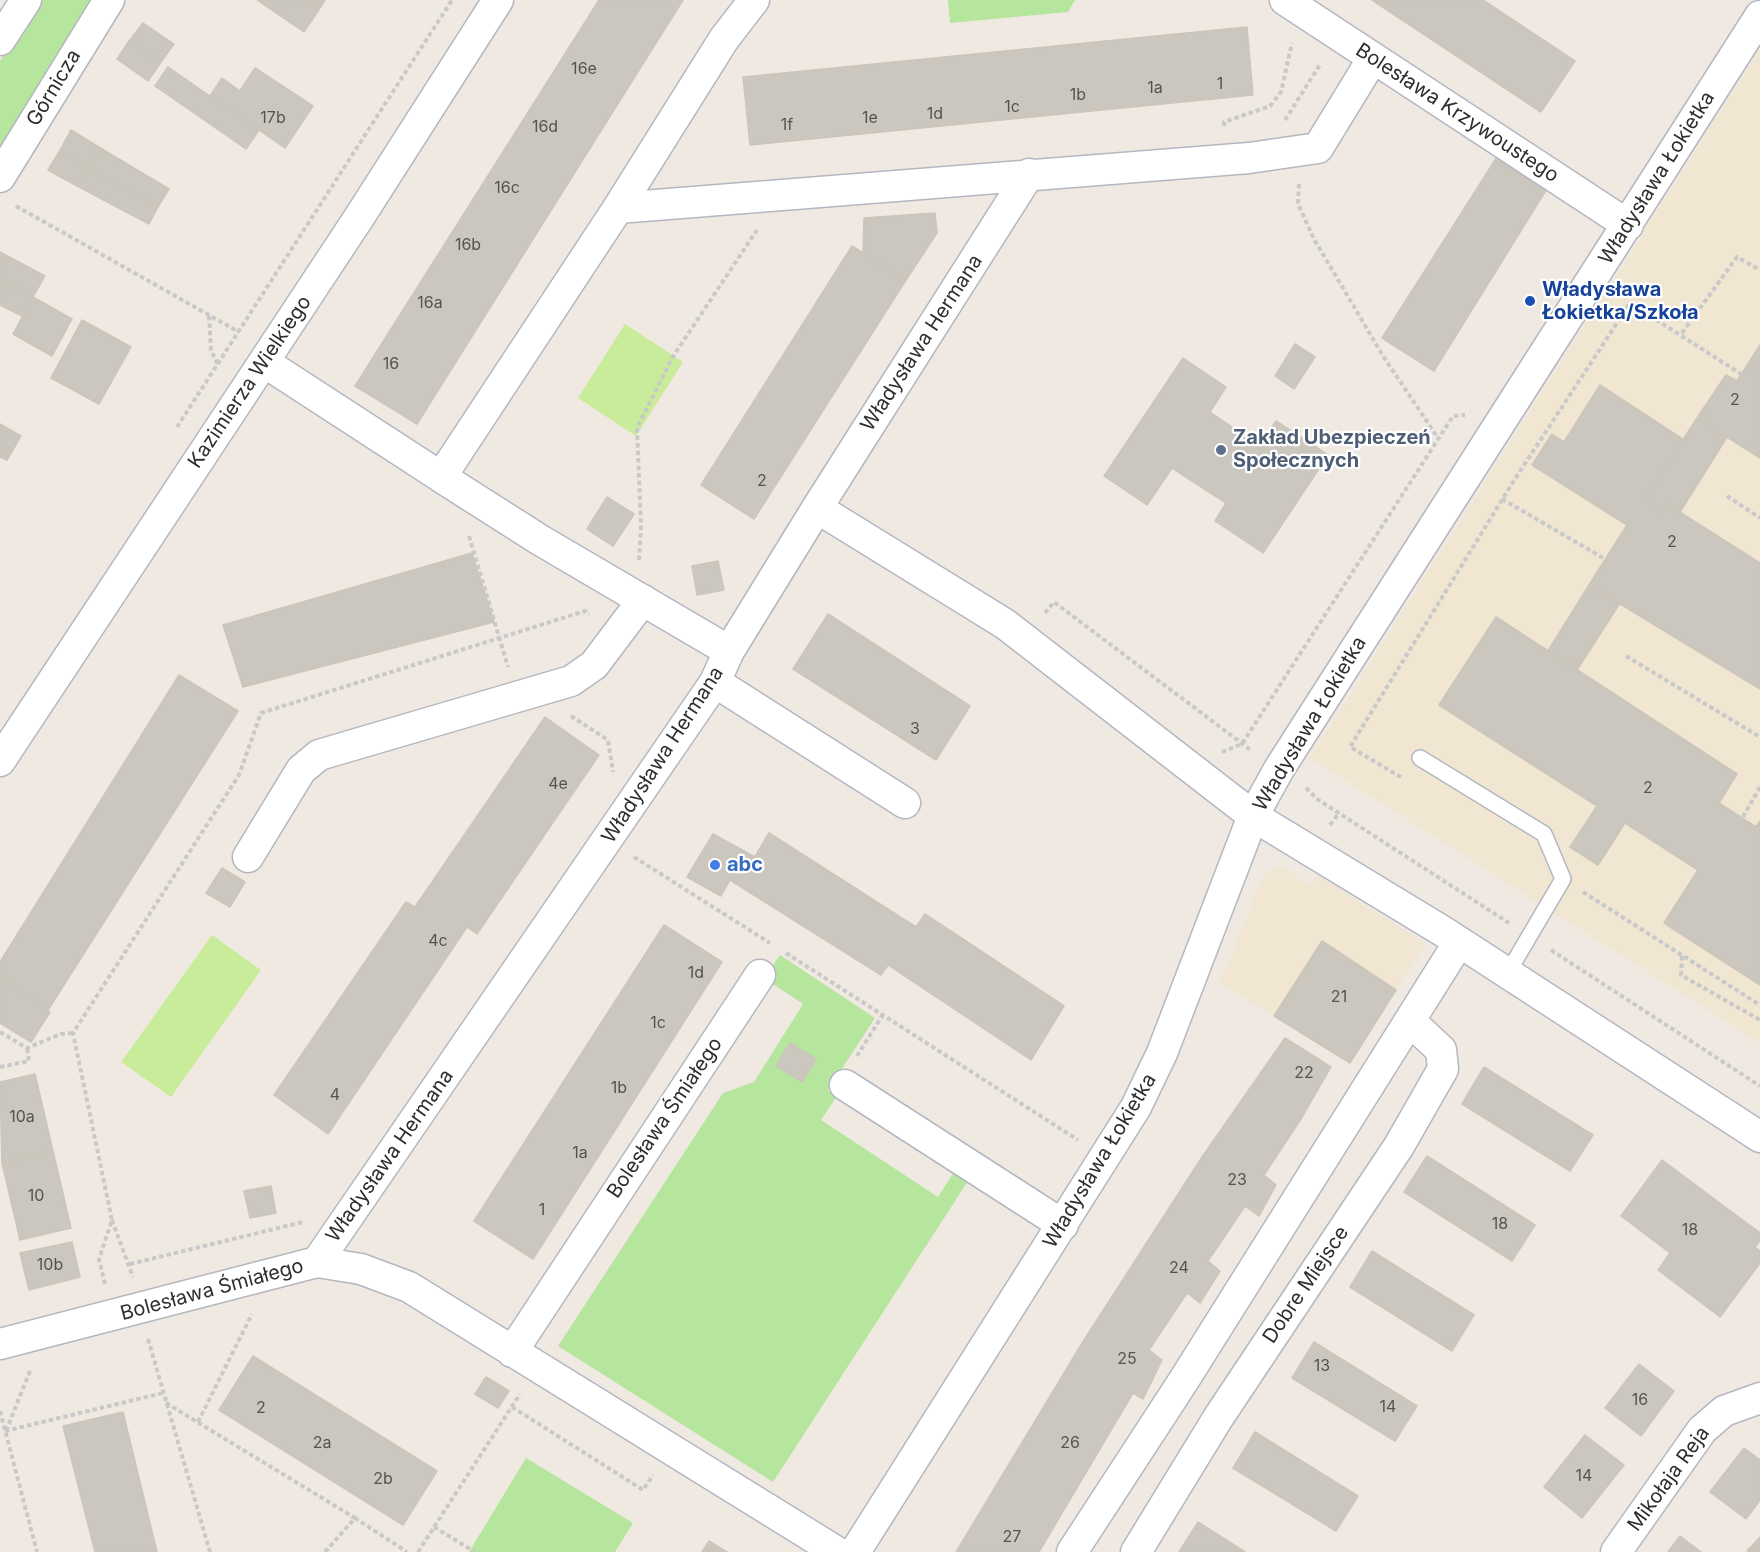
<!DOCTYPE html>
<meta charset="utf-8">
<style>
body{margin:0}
canvas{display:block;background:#efe9e1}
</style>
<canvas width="1760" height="1552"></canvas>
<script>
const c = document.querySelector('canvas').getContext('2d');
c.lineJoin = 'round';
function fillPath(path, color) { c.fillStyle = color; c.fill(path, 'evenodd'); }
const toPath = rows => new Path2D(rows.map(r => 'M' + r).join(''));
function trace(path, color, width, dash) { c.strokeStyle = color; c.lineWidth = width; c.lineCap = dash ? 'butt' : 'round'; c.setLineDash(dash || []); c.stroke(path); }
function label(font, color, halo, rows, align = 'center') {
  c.font = font + ' Inter,sans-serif'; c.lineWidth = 4.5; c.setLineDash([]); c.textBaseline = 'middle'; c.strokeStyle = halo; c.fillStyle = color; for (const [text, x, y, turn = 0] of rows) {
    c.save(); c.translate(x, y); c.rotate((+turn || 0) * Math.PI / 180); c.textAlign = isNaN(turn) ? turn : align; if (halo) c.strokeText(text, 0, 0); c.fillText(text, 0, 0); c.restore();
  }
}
const education = toPath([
 [1760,49,1760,1043,1310,758],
 [1279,866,1311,885,1318,875,1425,944,1350,1063,1220,983,1263,876]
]);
const green = toPath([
 [40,0,96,0,0,151,0,61],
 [948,0,1075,0,1068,12,950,23],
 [780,955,875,1018,828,1090,837,1096,821,1120,938,1197,954,1172,968,1181,773,1482,558,1346,723,1093,754,1082,803,1004,764,978],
 [526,1458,633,1523,615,1552,469,1552]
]);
const pitch = toPath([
 [625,324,683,362,636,436,578,398],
 [212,935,261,970,171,1097,121,1062]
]);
const building = toPath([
 [257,0,301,0,318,11,304,32,257,0],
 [301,0,325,0,318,11,301,0],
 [599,0,683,0,417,424,355,386,599,0],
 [1372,0,1483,0,1575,61,1541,112,1372,0],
 [143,23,174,44,161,62,129,41,143,23],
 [1247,27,1253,95,750,145,743,77,1247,27],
 [129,41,161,62,148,81,117,59,129,41],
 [168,67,259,130,246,149,155,86,168,67],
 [255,68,313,106,285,148,210,96,222,78,240,91,255,68],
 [71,130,102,149,90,169,59,152,71,130],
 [102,149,169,189,158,207,90,169,102,149],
 [59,152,90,169,79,187,48,170,59,152],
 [1497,157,1548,187,1434,371,1382,338,1497,157],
 [90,169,158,207,149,224,79,187,90,169],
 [935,213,937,233,906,280,863,253,864,218,935,213],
 [852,246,906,280,754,519,701,485,852,246],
 [0,252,45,276,33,297,0,279,0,252],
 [0,279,33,297,22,316,0,305,0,279],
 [33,297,72,319,52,356,13,334,33,297],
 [82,320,131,347,99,404,51,378,82,320],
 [1295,344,1315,357,1294,389,1275,376,1295,344],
 [1760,345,1760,458,1697,418,1726,375,1737,381,1760,345],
 [1183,358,1226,387,1210,412,1260,446,1276,421,1328,455,1263,553,1215,521,1226,503,1172,468,1147,505,1104,476,1183,358],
 [1600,385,1684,440,1644,500,1662,512,1667,504,1760,563,1760,689,1589,585,1627,525,1532,465,1552,434,1564,442,1600,385],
 [1697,418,1727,437,1680,512,1667,504,1662,512,1644,500,1697,418],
 [0,424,21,436,7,460,0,457,0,424],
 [607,497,634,514,613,546,587,529,607,497],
 [472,553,494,622,243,687,223,625,472,553],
 [718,561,724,590,697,595,692,566,718,561],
 [1589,585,1620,603,1577,670,1548,651,1589,585],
 [828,614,970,706,936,760,793,669,828,614],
 [1496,617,1737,774,1719,803,1756,827,1760,821,1760,985,1664,923,1698,870,1625,823,1598,865,1570,847,1597,806,1439,705,1496,617],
 [179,675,238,711,48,1010,0,978,0,962,179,675],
 [545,717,599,755,477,934,467,927,328,1134,274,1095,406,902,415,907,545,717],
 [769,833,916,927,925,914,1064,1006,1031,1060,888,965,881,975,738,885,769,833],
 [713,834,755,857,738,885,730,880,721,896,687,877,713,834],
 [222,868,245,882,230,907,206,893,222,868],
 [664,925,722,962,533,1259,474,1221,664,925],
 [1322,941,1396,990,1350,1063,1274,1016,1322,941],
 [0,978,50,1012,31,1042,0,1023,0,978],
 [1285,1038,1331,1067,1301,1119,1264,1175,1276,1185,1259,1216,1245,1206,1208,1261,1220,1271,1200,1303,1187,1293,1149,1350,1162,1360,1143,1399,1133,1393,1039,1552,956,1552,1084,1340,1202,1157,1285,1038],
 [790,1043,816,1059,802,1082,776,1066,790,1043],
 [1484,1067,1593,1135,1570,1171,1462,1104,1484,1067],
 [35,1074,53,1151,2,1163,0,1082,35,1074],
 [53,1151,71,1228,20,1240,2,1163,53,1151],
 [1427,1156,1535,1225,1512,1261,1404,1192,1427,1156],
 [1662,1160,1760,1233,1760,1241,1755,1247,1760,1251,1760,1263,1720,1317,1658,1270,1670,1253,1621,1216,1662,1160],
 [271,1186,276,1213,250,1218,244,1191,271,1186],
 [72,1242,80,1277,29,1290,20,1253,72,1242],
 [1372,1251,1474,1315,1452,1351,1350,1287,1372,1251],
 [1314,1342,1417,1406,1395,1441,1292,1378,1314,1342],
 [253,1356,437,1471,403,1525,219,1410,253,1356],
 [1639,1364,1674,1391,1641,1436,1605,1408,1639,1364],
 [486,1377,509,1391,498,1408,475,1394,486,1377],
 [123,1412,157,1552,95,1552,63,1426,123,1412],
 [1255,1432,1358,1496,1336,1531,1233,1468,1255,1432],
 [1585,1435,1624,1465,1582,1518,1544,1487,1585,1435],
 [1744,1448,1760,1460,1760,1500,1746,1519,1710,1492,1744,1448],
 [1198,1522,1245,1552,1179,1552,1198,1522],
 [1680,1536,1701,1552,1668,1552,1680,1536],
 [1760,1537,1760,1552,1747,1551,1760,1537],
 [709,1541,727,1552,702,1552,709,1541]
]);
const path = toPath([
 [1285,120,1321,63],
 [1224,126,1224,122,1270,106,1281,92,1292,43],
 [1299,184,1298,204,1314,239,1383,356,1438,438],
 [16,206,239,332],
 [209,316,211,350,218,365],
 [1682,333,1737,257,1760,270],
 [177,427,452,0],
 [1727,496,1760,518],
 [1502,499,1605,559],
 [469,536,508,667],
 [639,560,641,527,637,428,672,358,757,230],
 [1045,613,1054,602,1252,751],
 [1626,656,1760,737],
 [571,716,608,740,613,772],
 [1222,752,1242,744,1453,416,1465,415],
 [1401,777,1350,747,1513,482,1630,303,1741,374],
 [1306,788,1317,799,1509,923],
 [1743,817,1760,787],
 [1330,825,1339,813],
 [634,857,770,943],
 [1583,892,1760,1005],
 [1551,950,1760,1086],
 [786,953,1078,1140],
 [1682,956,1681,975,1760,1020],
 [0,1032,27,1048,61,1034,73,1033],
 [857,1056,882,1016],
 [0,1067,29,1061,27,1048],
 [112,1220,133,1277],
 [130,1264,303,1222],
 [105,1284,99,1259,112,1220,73,1033,239,775,261,713,585,611,589,615],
 [148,1339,210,1552],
 [166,1403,355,1518],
 [512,1407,643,1490,653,1475],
 [0,1411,37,1552],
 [198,1422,252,1314],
 [5,1431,163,1393],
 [6,1431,30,1371],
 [434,1527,475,1552],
 [325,1552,355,1518,407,1552],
 [418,1552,520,1394]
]);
const lane = toPath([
 [1420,758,1544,834,1563,879,1507,974]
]);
const street = toPath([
 [1285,0,1628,225],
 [0,40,26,0],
 [0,177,109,0],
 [618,208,724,39,754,0],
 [264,362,441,477,618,208,1249,158,1318,148,1373,58],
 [441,477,540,540,729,651],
 [817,508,1005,624,1253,816,1444,932,1760,1137],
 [715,682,905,803],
 [0,761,360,216,498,0],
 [248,857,301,770,319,755,571,681,594,665,643,600],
 [845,1085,1063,1225],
 [317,1262,715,682,729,651,817,508,1029,174],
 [0,1344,317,1262,361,1269,409,1287,837,1552],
 [512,1352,760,975],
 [855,1552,1136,1107,1162,1053,1253,816,1279,769,1760,16],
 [1072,1552,1184,1380,1459,942],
 [1136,1552,1218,1418,1399,1146,1443,1069,1441,1050,1411,1022],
 [1616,1552,1702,1430,1724,1411,1760,1398]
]);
const markers = [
 [1530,301,6,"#1a4fb4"],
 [1221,450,6,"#5c6f8a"],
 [715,865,6,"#3f7fe0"]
];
const numberNames = [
 ["16e",584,69],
 ["1",1220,84],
 ["1a",1155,88],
 ["1b",1078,95],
 ["1c",1012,107],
 ["1d",935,114],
 ["17b",273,118],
 ["1e",870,118],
 ["1f",787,125],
 ["16d",545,127],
 ["16c",507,188],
 ["16b",468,245],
 ["16a",430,303],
 ["16",391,364],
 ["2",1735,400],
 ["2",762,481],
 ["2",1672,542],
 ["3",915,729],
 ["4e",558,784],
 ["2",1648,788],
 ["4c",438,941],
 ["1d",696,973],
 ["21",1339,997],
 ["1c",658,1023],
 ["22",1304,1073],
 ["1b",619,1088],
 ["4",335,1095],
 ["10a",22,1117],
 ["1a",580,1153],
 ["23",1237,1180],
 ["10",36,1196],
 ["1",542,1210],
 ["18",1500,1224],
 ["18",1690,1230],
 ["10b",50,1265],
 ["24",1179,1268],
 ["25",1127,1359],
 ["13",1322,1366],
 ["16",1640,1400],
 ["14",1388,1407],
 ["2",261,1408],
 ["2a",322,1443],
 ["26",1070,1443],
 ["14",1584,1476],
 ["2b",383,1479],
 ["27",1012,1537]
];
const streetNames = [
 ["Górnicza",54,88,-59],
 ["Bolesława Krzywoustego",1457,113,33],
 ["Władysława Łokietka",1657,178,-58],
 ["Władysława Hermana",922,343,-57],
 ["Kazimierza Wielkiego",250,382,-56],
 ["Władysława Łokietka",1310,724,-59],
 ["Władysława Hermana",663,755,-57],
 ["Bolesława Śmiałego",665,1118,-56],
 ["Władysława Hermana",390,1156,-55],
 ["Władysława Łokietka",1100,1161,-59],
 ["Dobre Miejsce",1306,1285,-56],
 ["Bolesława Śmiałego",212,1290,-15],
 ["Mikołaja Reja",1669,1479,-54]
];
const transitNames = [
 ["Władysława",1542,290],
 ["Łokietka/Szkoła",1542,313]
];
const serviceNames = [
 ["Zakład Ubezpieczeń",1233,438],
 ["Społecznych",1233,461]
];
const shopNames = [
 ["abc",727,865]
];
fillPath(education, '#f0e6d1');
fillPath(green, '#b6e59e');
fillPath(pitch, '#c9ec9a');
fillPath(building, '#cbc7bf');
trace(building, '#cbc5ba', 1.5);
trace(lane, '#b4b7c1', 18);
trace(street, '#b4b7c1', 33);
trace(path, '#c9c9c9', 4, [4.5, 3]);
trace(lane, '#fff', 15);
trace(street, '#fff', 30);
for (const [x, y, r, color] of markers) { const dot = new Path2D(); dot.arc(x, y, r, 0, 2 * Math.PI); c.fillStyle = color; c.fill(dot); trace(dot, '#fff', 2); }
label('16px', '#555452', null, numberNames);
label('20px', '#2e2e2e', '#fff', streetNames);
label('bold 20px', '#164399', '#fff', transitNames, 'left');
label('bold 20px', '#4e5e75', '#fff', serviceNames, 'left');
label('bold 20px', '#366cbe', '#fff', shopNames, 'left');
</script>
